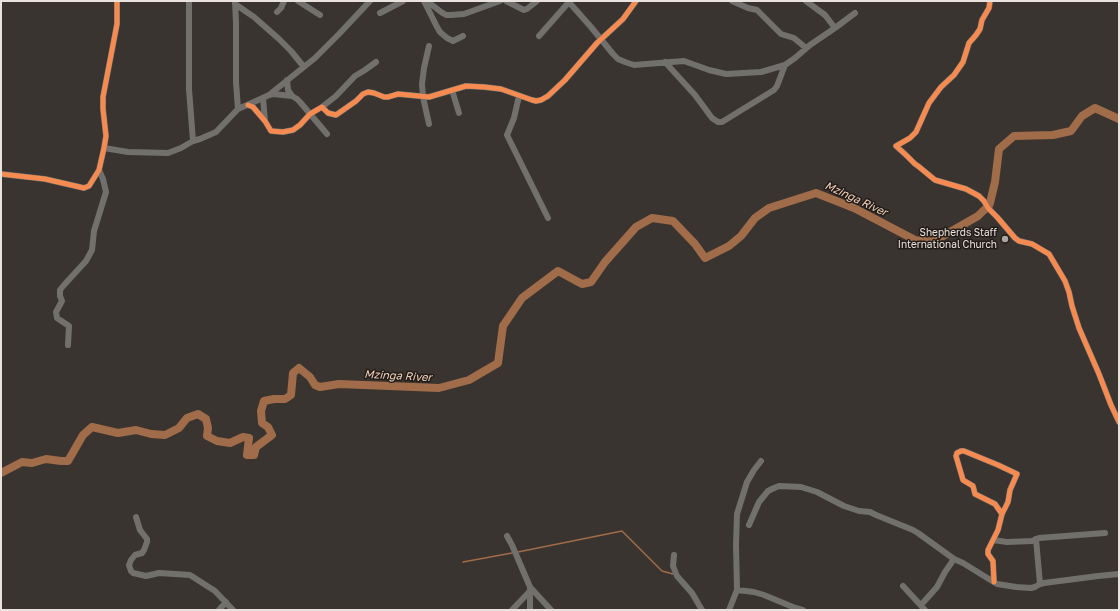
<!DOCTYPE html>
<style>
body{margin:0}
#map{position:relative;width:1120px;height:611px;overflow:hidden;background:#3a3430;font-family:"Golos Text",sans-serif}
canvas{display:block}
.frame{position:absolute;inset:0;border:2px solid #eae2dd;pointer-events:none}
</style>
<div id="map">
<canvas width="1120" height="611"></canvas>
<div class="frame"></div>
</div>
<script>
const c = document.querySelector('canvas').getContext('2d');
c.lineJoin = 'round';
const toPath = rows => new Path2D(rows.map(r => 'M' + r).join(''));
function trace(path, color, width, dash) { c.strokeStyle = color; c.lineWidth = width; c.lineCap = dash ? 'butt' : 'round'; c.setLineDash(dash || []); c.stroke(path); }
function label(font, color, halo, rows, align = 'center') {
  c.font = font + ' "Golos Text",sans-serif'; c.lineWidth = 3; c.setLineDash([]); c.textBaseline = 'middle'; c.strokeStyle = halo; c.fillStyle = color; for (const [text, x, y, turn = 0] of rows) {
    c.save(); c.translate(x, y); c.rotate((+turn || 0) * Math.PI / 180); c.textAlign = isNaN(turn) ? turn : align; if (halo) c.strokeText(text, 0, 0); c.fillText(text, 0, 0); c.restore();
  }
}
const stream = toPath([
 [518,552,622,531,662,571,673,574],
 [463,562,512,553]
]);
const river = toPath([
 [1,473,22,462,32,463,46,459,61,461,68,461,83,435,92,427,118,433,136,430,151,434,165,435,179,428,187,418,198,414,206,419,208,428,207,436,217,441,230,443,243,437,249,438,247,455,254,455,256,447,272,435,268,427,262,423,261,411,264,401,274,399,285,399,291,395,293,373,299,368,310,377,315,385,320,387,339,384,439,388,469,380,498,363,503,326,522,298,558,271,582,284,591,282,605,262,636,227,652,218,673,221,695,244,705,258,729,246,741,236,755,218,769,208,816,193,854,208,917,241,943,236,978,216,984,210,988,208,990,203,995,182,999,149,1014,136,1053,135,1071,131,1082,116,1095,108,1119,119]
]);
const minor = toPath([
 [189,1,189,89,193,141],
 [298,1,320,15],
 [424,1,437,27,440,32,447,38,453,41,463,36],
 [427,1,441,12,446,15,451,15,464,14,500,1],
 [506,1,524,10,527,9,537,1],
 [568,1,591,27,613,54,618,59,625,62,634,65,684,61,709,70,726,74,761,72,785,65,795,58,810,45,835,28,855,13],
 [732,1,748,8,757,10,781,34,794,38,806,48],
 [806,1,825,15,835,28],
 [990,1,989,8,982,20,980,29,976,35,969,43,963,62,954,75,941,87,929,103,916,132,910,138,896,146,906,155,915,164,918,166,935,180,966,189,979,196,984,201,988,208,997,217,1015,238,1019,241,1032,244,1049,254,1065,281,1069,292,1072,306,1079,328,1099,374,1111,405,1119,422],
 [235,4,254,17,279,39,291,51,304,67],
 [277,12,281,8,284,1],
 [380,13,403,1],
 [539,36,569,2],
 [665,62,695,95,712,118,718,122,722,122,774,90,777,86,785,65],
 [287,80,288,90,292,96],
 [452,90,459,113],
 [269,95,315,58,339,34,370,1],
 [519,96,514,118,507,135,548,218],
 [263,98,265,121],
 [248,105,253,107,265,121,271,131,283,132,293,130,300,125,310,114,322,107,328,113,336,115,356,101,363,94,368,92,374,93,384,97,388,97,398,94,429,97,466,86,484,87,501,89,532,100,536,101,541,100,548,96,565,80,597,43,623,19,636,1],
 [322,107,336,96,355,76,365,70,376,62],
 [238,109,256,101,269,95,273,94,292,96,297,99,300,102,327,134],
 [429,124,423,97,422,84,424,68,429,46],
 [104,148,128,152,168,153,181,148,193,141,200,139,216,132,238,109,236,82,236,23,235,1],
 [1,174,45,179,84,188,89,186,99,170,104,148,106,136,103,109,103,97,117,24,117,1],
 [68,345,69,326,57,318,56,312,62,301,60,296,60,290,64,285,86,261,92,250,94,231,106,192,103,179,99,170],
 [136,517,140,530,147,539,147,542,144,550,142,553,135,555,131,560,129,565,131,571,133,573,146,576,159,573,190,575,215,591,233,610],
 [749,525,759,502,768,491,774,488,779,486,801,487,817,492,844,506,859,511,870,512,876,515,913,530,918,533,954,559],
 [507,536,512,545,530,587,530,610],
 [1036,539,1040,584],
 [993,540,1007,542,1032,541,1039,538,1105,533],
 [674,555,673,566,677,576,692,593,702,610],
 [994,582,993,561,988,554,988,550,998,530,1002,514,1008,502,1010,490,1017,474,998,465,964,451,961,451,957,453,956,456,963,480,973,486,975,494,995,504,1002,514],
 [903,586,925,610],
 [530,587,551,610],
 [737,590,754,592,764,595,793,607,803,610],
 [921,605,937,587,945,572,954,559,963,563,997,584,1016,587,1031,588,1035,587,1040,584,1044,583,1098,576,1119,574],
 [219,610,226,602],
 [512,610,531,590],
 [729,610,737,590,736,545,737,514,747,482,754,470,761,461]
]);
const cycleway = toPath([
 [990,1,989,8,982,20,980,29,976,35,969,43,963,62,954,75,941,87,929,103,916,132,910,138,896,146,906,155,915,164,918,166,935,180,966,189,979,196,984,201,988,208,997,217,1015,238,1019,241,1032,244,1049,254,1065,281,1069,292,1072,306,1079,328,1099,374,1111,405,1119,422],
 [248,105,253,107,265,121,271,131,283,132,293,130,300,125,310,114,322,107,328,113,336,115,356,101,363,94,368,92,374,93,384,97,388,97,398,94,429,97,466,86,484,87,501,89,532,100,536,101,541,100,548,96,565,80,597,43,623,19,636,1],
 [1,174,45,179,84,188,89,186,99,170,104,148,106,136,103,109,103,97,117,24,117,1],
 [994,582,993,561,988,554,988,550,998,530,1002,514,1008,502,1010,490,1017,474,998,465,964,451,961,451,957,453,956,456,963,480,973,486,975,494,995,504,1002,514]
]);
const markers = [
 [1005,239,4,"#aca5a0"]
];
const poiNames = [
 ["Shepherds Staff",997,233],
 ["International Church",997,245]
];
const waterNames = [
 ["Mzinga River",856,199,25],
 ["Mzinga River",398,376,3]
];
trace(stream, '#a16c49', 1.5);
trace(river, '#a16c49', 8);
trace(minor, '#72706d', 6);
trace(cycleway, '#f68b52', 5);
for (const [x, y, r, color] of markers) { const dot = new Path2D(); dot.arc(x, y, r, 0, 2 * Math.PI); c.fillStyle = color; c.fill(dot); trace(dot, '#221c18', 1.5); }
label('10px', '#eae2dd', '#221c18', poiNames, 'right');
label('italic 11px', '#f5d3bd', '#221c18', waterNames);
</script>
